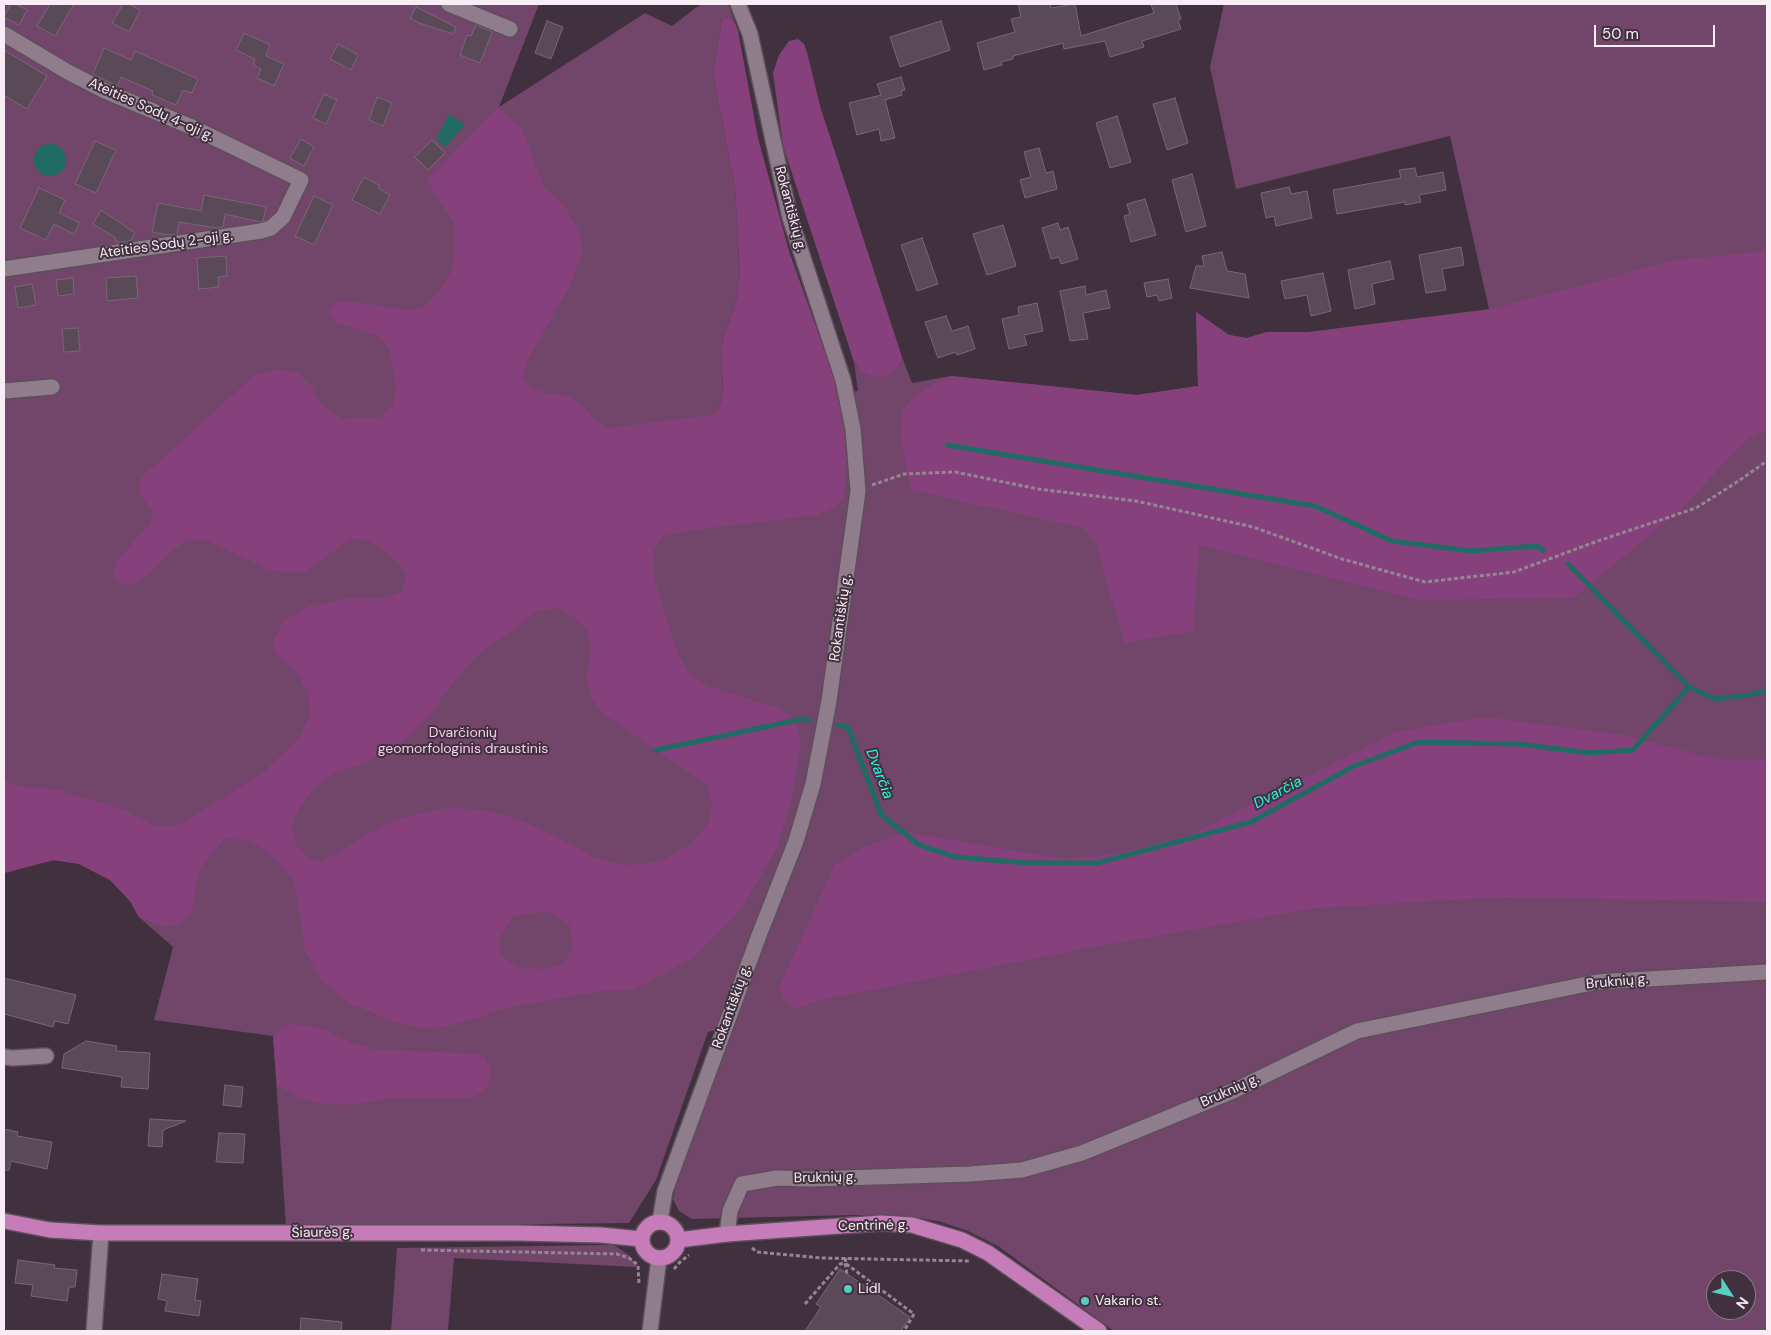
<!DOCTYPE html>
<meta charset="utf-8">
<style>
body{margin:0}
#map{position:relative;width:1771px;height:1335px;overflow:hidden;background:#41303e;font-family:"DM Sans",sans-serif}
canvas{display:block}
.frame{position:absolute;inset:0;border:5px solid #f8edf5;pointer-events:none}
.north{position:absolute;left:1706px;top:1270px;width:50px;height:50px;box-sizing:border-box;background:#41303e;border:1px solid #8a7c87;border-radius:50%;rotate:125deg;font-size:14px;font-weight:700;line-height:20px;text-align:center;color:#f8edf5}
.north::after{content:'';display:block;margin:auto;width:18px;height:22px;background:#57cec2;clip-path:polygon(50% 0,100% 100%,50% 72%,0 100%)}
.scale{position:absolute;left:1594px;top:25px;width:121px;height:22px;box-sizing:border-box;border:2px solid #f8edf5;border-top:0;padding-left:6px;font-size:15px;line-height:18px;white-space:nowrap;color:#f8edf5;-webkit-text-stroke:4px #41303e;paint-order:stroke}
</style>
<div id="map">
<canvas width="1771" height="1335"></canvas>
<div class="frame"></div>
<div class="north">N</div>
<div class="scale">50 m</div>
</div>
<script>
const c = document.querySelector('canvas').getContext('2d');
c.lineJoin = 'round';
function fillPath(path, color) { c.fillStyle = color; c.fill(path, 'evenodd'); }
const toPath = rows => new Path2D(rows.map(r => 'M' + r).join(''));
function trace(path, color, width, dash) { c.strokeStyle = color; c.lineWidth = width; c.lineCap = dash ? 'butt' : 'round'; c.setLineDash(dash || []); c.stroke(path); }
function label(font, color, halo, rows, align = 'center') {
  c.font = font + ' "DM Sans",sans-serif'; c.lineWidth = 4; c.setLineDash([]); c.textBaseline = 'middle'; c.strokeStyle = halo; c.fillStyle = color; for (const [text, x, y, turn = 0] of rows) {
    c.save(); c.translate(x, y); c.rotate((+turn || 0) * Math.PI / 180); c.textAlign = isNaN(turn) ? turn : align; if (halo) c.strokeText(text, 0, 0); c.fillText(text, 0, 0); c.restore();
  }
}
const green = toPath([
 [4,4,539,4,499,107,645,13,672,26,701,4,728,4,735,23,729,17,722,19,713,73,735,188,740,275,735,306,725,333,721,348,723,390,719,408,713,415,858,391,854,362,860,370,900,365,902,357,912,383,951,376,1137,395,1198,386,1196,312,1229,335,1247,338,1267,332,1309,332,1489,309,1450,136,1236,189,1210,67,1224,4,1767,4,1767,1331,1114,1331,998,1246,968,1231,938,1221,905,1216,853,1215,692,1219,679,1211,673,1199,680,1166,731,1026,708,1032,656,1180,629,1223,286,1227,273,1036,154,1020,173,947,139,917,130,901,110,880,79,864,54,860,4,873],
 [1716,1280,1746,1280,1746,1310,1716,1310],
 [614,1245,629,1255,637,1267,454,1258,448,1331,391,1331,397,1248]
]);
const forest = toPath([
 [729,17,735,23,738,31,758,138,789,251,837,386,847,443,844,499,834,507,817,515,701,529,663,536,653,552,655,582,677,652,688,672,708,686,781,709,794,719,801,742,791,800,776,850,740,911,693,958,633,990,600,991,501,1009,475,1019,433,1030,395,1022,351,1004,322,981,305,951,294,880,275,859,252,841,225,838,201,867,196,884,192,912,179,925,162,926,139,917,130,901,110,880,79,864,53,860,4,873,4,779,16,786,59,790,125,810,152,825,169,826,185,822,264,772,299,738,310,715,308,694,298,674,276,653,273,642,284,620,310,606,351,598,383,599,402,591,406,577,399,564,380,547,366,539,351,539,305,571,287,573,270,570,208,541,189,540,173,549,148,574,134,584,121,584,114,578,115,563,150,524,153,512,138,491,142,477,255,375,276,370,296,372,311,385,320,403,332,413,343,419,382,417,393,404,396,389,389,349,377,335,335,322,328,313,334,303,350,301,411,311,424,306,441,290,453,268,455,245,455,225,427,180,498,107,522,129,537,170,546,190,564,205,581,236,582,253,570,285,525,365,523,377,530,387,546,393,568,396,584,406,596,421,609,428,712,415,719,408,723,390,721,348,725,333,735,306,740,275,735,188,713,73,722,19],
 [556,608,573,616,587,629,591,650,586,678,592,699,605,715,706,784,712,804,709,822,691,844,659,862,624,865,592,856,559,838,520,820,489,811,452,807,415,814,381,826,321,862,307,858,295,843,292,827,298,810,312,790,337,772,368,762,404,741,432,713,444,694,474,658,538,611],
 [546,911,569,924,573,946,565,963,547,969,520,968,501,956,499,939,514,916],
 [798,39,804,44,807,52,820,106,902,357,900,365,888,375,879,377,869,375,860,370,854,362,783,146,773,73,779,55,789,41],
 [1767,251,1767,430,1746,440,1678,512,1573,598,1418,600,1199,545,1193,631,1125,643,1095,542,1083,528,911,490,901,438,902,412,916,394,951,376,1137,395,1198,386,1196,312,1229,335,1247,338,1267,332,1309,332,1489,310,1675,260],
 [1484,717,1618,734,1720,760,1767,760,1767,902,1505,897,1315,908,1089,948,820,1000,795,1009,782,998,779,988,835,864,866,846,906,832,1064,859,1120,853,1192,834,1395,732],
 [292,1024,310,1026,327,1031,354,1044,372,1049,477,1054,485,1058,490,1070,490,1081,484,1091,472,1097,393,1097,364,1103,339,1105,317,1103,299,1097,277,1085,273,1036,282,1027]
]);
const water = toPath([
 [449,114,464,124,463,127,445,147,436,139],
 '34 160a16 16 0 1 1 32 0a16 16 0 1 1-32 0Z'
]);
const stream = toPath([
 [947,445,1315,506,1392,541,1470,551,1537,546,1543,550],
 [1568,564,1689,687],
 [838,725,848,727,881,814,919,845,956,857,1027,863,1097,863,1251,822,1354,766,1419,742,1519,744,1589,753,1633,750,1689,687,1715,699,1750,695,1767,690],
 [656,750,802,719,810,720]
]);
const building = toPath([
 [11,4,16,4,27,10,19,25,4,17,11,4],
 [50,4,74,4,55,36,37,26,50,4],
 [123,4,129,4,140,10,129,32,112,23,123,4],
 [1018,4,1050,4,1051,8,1075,4,1081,36,1154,13,1151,4,1176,4,1181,19,1178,20,1181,29,1142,41,1144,47,1110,57,1105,41,1064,49,1063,43,1013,56,1013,59,1001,62,1002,65,984,70,977,43,1015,32,1011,19,1021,17,1018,4],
 [416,7,456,27,453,34,419,23,410,18,416,7],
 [547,21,563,27,551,59,535,53,547,21],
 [941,21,950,50,900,67,890,37,941,21],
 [476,25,492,32,480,63,460,55,467,35,471,36,476,25],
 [244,33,270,45,266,56,284,64,274,86,257,78,261,69,253,65,255,59,236,50,244,33],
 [338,44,358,55,351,70,330,59,338,44],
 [104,48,131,60,135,51,198,79,192,93,183,90,176,105,152,95,153,91,121,77,117,86,93,74,104,48],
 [4,50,47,76,27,109,4,95,4,50],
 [901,77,905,90,901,91,902,95,885,100,895,138,881,141,879,129,857,135,849,103,881,95,877,84,901,77],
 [324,94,337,100,326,124,313,118,324,94],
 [377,97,392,103,383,126,369,120,377,97],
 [1175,98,1188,143,1167,150,1153,104,1175,98],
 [1117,116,1131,162,1110,168,1096,123,1117,116],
 [301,139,314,147,304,166,290,158,301,139],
 [432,140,445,153,428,170,415,157,432,140],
 [95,141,116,150,96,193,75,184,95,141],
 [1039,148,1046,173,1053,171,1057,189,1025,198,1020,180,1031,177,1024,152,1039,148],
 [1415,168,1417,177,1443,172,1446,190,1419,195,1421,202,1405,205,1405,202,1337,214,1333,190,1401,178,1399,170,1415,168],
 [1192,174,1206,226,1186,232,1172,180,1192,174],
 [364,177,379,185,378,188,390,195,380,214,352,200,364,177],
 [1289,187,1291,194,1307,191,1312,218,1276,226,1274,216,1266,218,1261,193,1289,187],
 [39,188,65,200,59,213,80,223,74,234,54,224,46,240,20,228,39,188],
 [204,195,266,207,263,221,260,222,225,214,223,227,217,228,179,222,177,234,168,235,152,232,158,203,201,211,204,195],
 [314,196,333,205,314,245,295,236,314,196],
 [1145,199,1156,235,1131,242,1124,216,1130,214,1127,204,1145,199],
 [101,210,135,233,130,241,119,242,115,240,116,238,93,224,101,210],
 [1058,223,1060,230,1068,227,1078,259,1061,264,1059,257,1051,259,1042,228,1058,223],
 [1003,225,1016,266,987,275,973,234,1003,225],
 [922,238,938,284,917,291,901,245,922,238],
 [1461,247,1464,265,1442,269,1446,290,1426,293,1419,255,1461,247],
 [1222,252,1227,271,1245,274,1249,298,1190,288,1196,266,1204,266,1202,256,1222,252],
 [226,256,227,276,218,277,219,287,199,289,197,258,226,256],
 [1390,261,1394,279,1372,284,1375,304,1355,309,1348,270,1390,261],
 [1323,273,1331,311,1311,316,1307,295,1285,299,1281,281,1323,273],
 [136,276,138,298,107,301,106,278,136,276],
 [73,278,74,294,58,296,56,280,73,278],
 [1168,279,1172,298,1159,301,1157,295,1147,297,1144,283,1168,279],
 [32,284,36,305,18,308,15,287,32,284],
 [1085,286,1086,295,1106,290,1110,308,1083,313,1088,339,1070,341,1060,291,1085,286],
 [1037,303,1043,331,1024,335,1027,345,1009,349,1002,319,1019,315,1018,307,1037,303],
 [946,316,952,331,968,326,975,349,957,355,956,352,938,358,925,322,946,316],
 [78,328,80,351,64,352,62,329,78,328],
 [4,978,76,995,68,1024,55,1021,53,1027,4,1014,4,978],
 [86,1041,117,1046,116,1051,150,1053,148,1089,121,1087,122,1077,62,1068,64,1054,86,1041],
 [225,1085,243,1087,241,1107,223,1105,225,1085],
 [150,1119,186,1121,163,1130,162,1147,148,1146,150,1119],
 [4,1129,18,1132,17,1136,52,1142,47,1169,11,1161,9,1170,4,1170,4,1129],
 [219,1133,245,1134,243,1163,216,1162,219,1133],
 [18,1260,55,1265,54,1268,77,1270,75,1287,69,1287,67,1301,31,1296,33,1285,15,1283,18,1260],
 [840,1269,910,1317,901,1331,805,1331,821,1307,816,1304,840,1269],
 [162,1274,198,1279,195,1300,201,1301,199,1316,165,1311,167,1301,158,1299,162,1274],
 [301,1318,342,1322,341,1331,300,1331,301,1318]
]);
const path = toPath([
 [872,485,904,474,955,472,1038,489,1136,501,1253,527,1342,559,1425,582,1514,572,1595,542,1696,508,1734,484,1767,461],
 [752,1248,757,1252,822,1258,969,1261],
 [421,1250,617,1254,629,1258,638,1265,639,1284],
 [846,1258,845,1263,914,1314,904,1331],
 [674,1269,680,1262,689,1255],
 [805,1304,840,1264,845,1263,847,1274]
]);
const minor = toPath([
 [449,4,510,29],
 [4,34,68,72,105,91,194,128,301,180,283,217,271,228,261,231,4,269],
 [4,391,52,387],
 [4,1057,13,1058,46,1056],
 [660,1221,665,1191,758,938,796,841,813,784,829,701,858,491,853,429,843,380,790,218,750,34,738,4],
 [727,1234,730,1211,742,1184,777,1178,812,1179,970,1174,1022,1170,1082,1153,1233,1091,1357,1031,1597,982,1767,972],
 [94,1331,101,1233],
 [650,1331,659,1258]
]);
const major = toPath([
 [4,1221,50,1230,101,1233,519,1233,601,1235,641,1239],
 '642 1240a18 18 0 1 1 36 0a18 18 0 1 1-36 0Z',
 [678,1240,727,1234,882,1223,912,1225,962,1240,988,1253,1099,1331]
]);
const markers = [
 [848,1289,5,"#57cec2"],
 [1085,1301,5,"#57cec2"]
];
const streetNames = [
 ["Ateities Sodų 4-oji g.",151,110,24],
 ["Rokantiškių g.",790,209,75],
 ["Ateities Sodų 2-oji g.",166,245,-8],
 ["Rokantiškių g.",841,618,-82],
 ["Bruknių g.",1617,982,-5],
 ["Rokantiškių g.",732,1007,-70],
 ["Bruknių g.",1230,1091,-24],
 ["Bruknių g.",825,1178,-1],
 ["Centrinė g.",873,1226,-1],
 ["Šiaurės g.",322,1233,-1]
];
const parkNames = [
 ["Dvarčionių",463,733],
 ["geomorfologinis draustinis",463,749]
];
const poiNames = [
 ["Lidl",858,1289],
 ["Vakario st.",1095,1301]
];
const waterNames = [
 ["Dvarčia",879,774,69],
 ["Dvarčia",1278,793,-28]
];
fillPath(green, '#72456b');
fillPath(forest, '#86417c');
fillPath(water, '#206c65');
trace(stream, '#206c65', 5);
fillPath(building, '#5a4957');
trace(building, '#796775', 1);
trace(minor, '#5d4f5a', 18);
trace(major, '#5d4f5a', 18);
trace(path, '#958792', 3, [4, 2.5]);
trace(minor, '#907d8c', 15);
trace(major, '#c57cb9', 15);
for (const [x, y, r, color] of markers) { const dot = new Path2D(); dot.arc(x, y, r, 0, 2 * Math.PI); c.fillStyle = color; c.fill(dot); trace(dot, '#41303e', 2); }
label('14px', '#f8edf5', '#41303e', streetNames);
label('14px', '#f7cfee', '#41303e', parkNames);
label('14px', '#f8edf5', '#41303e', poiNames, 'left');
label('italic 15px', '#25fae9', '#41303e', waterNames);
</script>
